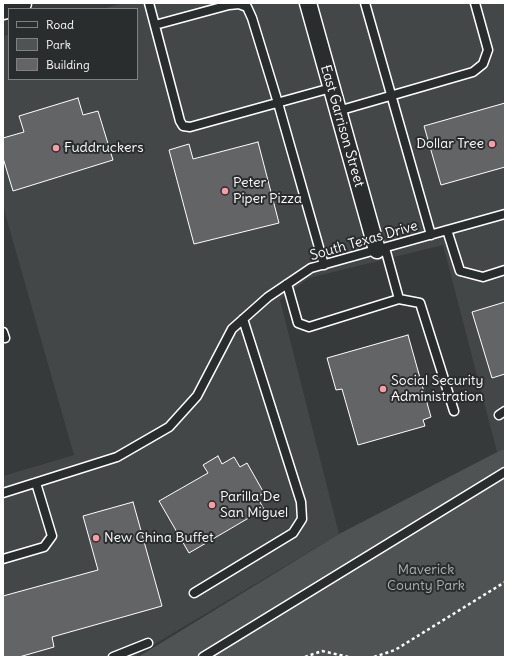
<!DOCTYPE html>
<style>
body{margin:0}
#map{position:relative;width:508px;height:660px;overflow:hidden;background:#373a3b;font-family:Delius,sans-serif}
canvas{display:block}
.frame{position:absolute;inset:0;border:4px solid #fff;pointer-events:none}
.legend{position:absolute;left:8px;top:8px;width:130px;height:72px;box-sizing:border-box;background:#2a2d2e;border:1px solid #7f8182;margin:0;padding:5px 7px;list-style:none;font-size:12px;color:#fff}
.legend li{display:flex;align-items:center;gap:8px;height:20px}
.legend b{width:20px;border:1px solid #7f8182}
</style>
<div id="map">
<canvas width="508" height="660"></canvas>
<div class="frame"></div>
<ul class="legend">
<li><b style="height:5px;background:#2a2d2e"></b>Road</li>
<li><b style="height:11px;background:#505354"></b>Park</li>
<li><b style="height:11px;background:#636465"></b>Building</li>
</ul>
</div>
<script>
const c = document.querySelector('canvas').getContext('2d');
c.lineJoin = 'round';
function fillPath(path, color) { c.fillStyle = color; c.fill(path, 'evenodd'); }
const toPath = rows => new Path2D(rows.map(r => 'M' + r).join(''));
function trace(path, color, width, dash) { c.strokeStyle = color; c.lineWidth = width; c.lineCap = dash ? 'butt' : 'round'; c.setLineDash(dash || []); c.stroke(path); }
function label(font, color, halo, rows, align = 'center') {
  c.font = font + ' Delius,sans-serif'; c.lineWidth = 4; c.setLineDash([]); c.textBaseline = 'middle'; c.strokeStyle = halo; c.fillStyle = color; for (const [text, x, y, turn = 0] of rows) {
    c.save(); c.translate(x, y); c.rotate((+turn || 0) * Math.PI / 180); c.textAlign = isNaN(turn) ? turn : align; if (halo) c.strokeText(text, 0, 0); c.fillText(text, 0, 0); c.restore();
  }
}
const built = toPath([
 [124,3,505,3,505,448,497,452,443,245,309,278,280,300,339,534,133,657,3,657,3,476,74,455,3,206,3,36,9,35,9,79,137,79,137,9,102,9]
]);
const green = toPath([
 [505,448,505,657,138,657,339,534]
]);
const building = toPath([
 [78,98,83,115,98,111,113,160,13,191,3,158,3,138,24,132,19,116,78,98],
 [505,103,505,167,441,185,424,126,505,103],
 [258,142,279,223,194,244,169,150,189,144,193,159,258,142],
 [505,302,505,374,492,378,472,312,505,302],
 [408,335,431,417,423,420,425,426,358,445,342,389,336,390,327,358,408,335],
 [218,456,222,464,234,457,240,467,247,463,264,493,257,497,264,509,189,553,159,501,208,473,203,465,218,456],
 [133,502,162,606,52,637,54,647,19,657,3,657,3,596,98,570,83,516,133,502]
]);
const path = toPath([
 [305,657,322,651,349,657],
 [374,657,395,650,505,582]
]);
const lane = toPath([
 [149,3,180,121,183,126,190,127,331,88],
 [365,3,431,235],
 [155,25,229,5,239,4,247,7,252,18,278,103,324,265],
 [338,111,473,72,483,64,488,50,475,3],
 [447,230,460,271,483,277,505,270],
 [385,248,399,299,420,303,454,411],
 [287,284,298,323,309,327,399,299],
 [3,332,5,338],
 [499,415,505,411],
 [3,493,117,457,169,427,197,396,232,329,268,297,311,268,505,214],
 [3,559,44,547,52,536,36,483],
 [194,593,293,533,302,519,301,502,243,319],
 [113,657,148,643],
 [203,657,505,472]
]);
const street = toPath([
 [308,3,377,250]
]);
const secondary = toPath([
 [3,8,20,3]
]);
const markers = [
 [492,144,4,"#ff9aa2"],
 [56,148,4,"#ff9aa2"],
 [225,191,4,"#ff9aa2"],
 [383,389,4,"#ff9aa2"],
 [212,505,4,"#ff9aa2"],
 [96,538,4,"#ff9aa2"]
];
const streetNames = [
 ["East Garrison Street",342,126,74],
 ["South Texas Drive",364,241,-16]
];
const poiNames = [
 ["Dollar Tree",484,144,"right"],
 ["Fuddruckers",64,148],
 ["Peter",233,183],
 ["Piper Pizza",233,199],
 ["Social Security",391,381],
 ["Administration",391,397],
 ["Parilla De",220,497],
 ["San Miguel",220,513],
 ["New China Buffet",104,538]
];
const parkNames = [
 ["Maverick",426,570],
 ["County Park",426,586]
];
fillPath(built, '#444748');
fillPath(green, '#505354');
fillPath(building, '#636465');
trace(building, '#fff', 1);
trace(lane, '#fff', 11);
trace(street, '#fff', 19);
trace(secondary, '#fff', 25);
trace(path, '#fff', 2.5, [3, 3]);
trace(lane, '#2a2d2e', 8);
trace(street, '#2a2d2e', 16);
trace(secondary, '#2a2d2e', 22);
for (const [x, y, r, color] of markers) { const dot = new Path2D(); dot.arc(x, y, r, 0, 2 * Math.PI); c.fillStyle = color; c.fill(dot); trace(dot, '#2a2d2e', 1.5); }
label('14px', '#fff', '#2a2d2e', streetNames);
label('14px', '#fff', '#2a2d2e', poiNames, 'left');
label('14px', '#b0b2b2', '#2a2d2e', parkNames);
</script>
